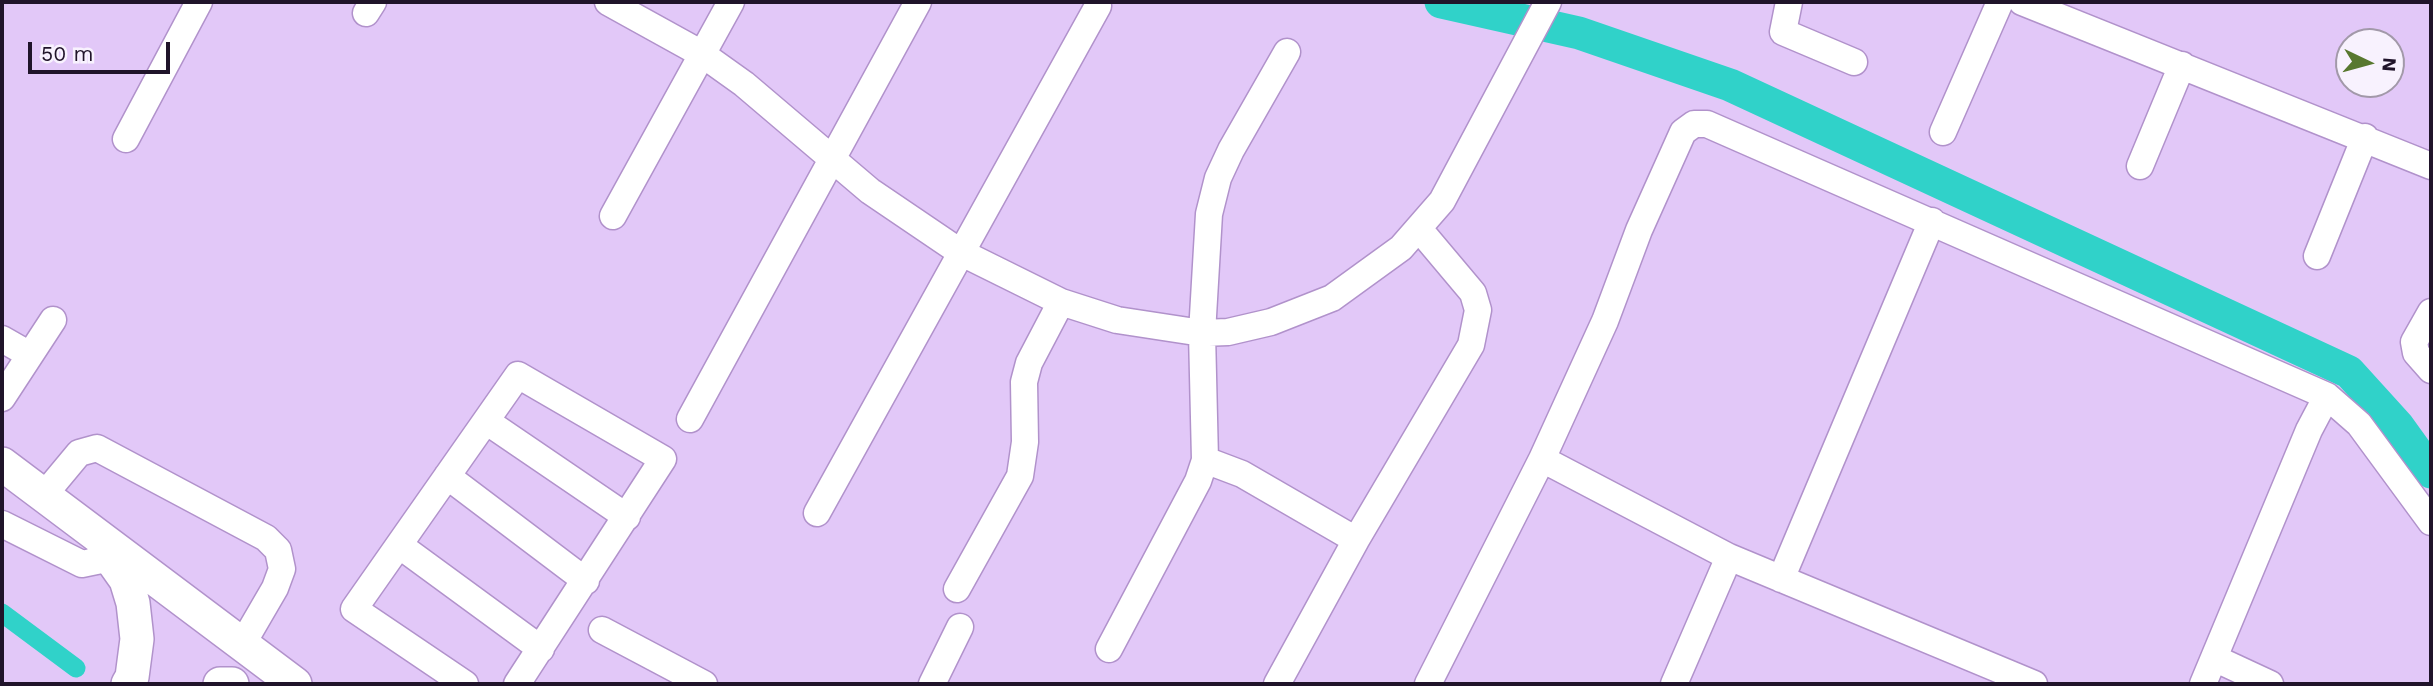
<!DOCTYPE html>
<style>
body{margin:0}
#map{position:relative;width:2433px;height:686px;overflow:hidden;background:#e2c8f8;font-family:"Work Sans",sans-serif}
canvas{display:block}
.frame{position:absolute;inset:0;border:4px solid #20142a;pointer-events:none}
.north{position:absolute;left:2335px;top:28px;width:70px;height:70px;box-sizing:border-box;background:#f8f2fe;border:2px solid #a299a9;border-radius:50%;rotate:95deg;font-size:19px;font-weight:700;line-height:28px;text-align:center;color:#20142a}
.north::after{content:'';display:block;margin:auto;width:24px;height:32px;background:#58782f;clip-path:polygon(50% 0,100% 100%,50% 72%,0 100%)}
.scale{position:absolute;left:28px;top:42px;width:142px;height:32px;box-sizing:border-box;border:4px solid #20142a;border-top:0;padding-left:9px;font-size:21px;line-height:24px;white-space:nowrap;color:#20142a;-webkit-text-stroke:5px #f8f2fe;paint-order:stroke}
</style>
<div id="map">
<canvas width="2433" height="686"></canvas>
<div class="frame"></div>
<div class="north">N</div>
<div class="scale">50 m</div>
</div>
<script>
const c = document.querySelector('canvas').getContext('2d');
c.lineJoin = 'round';
const toPath = rows => new Path2D(rows.map(r => 'M' + r).join(''));
function trace(path, color, width, dash) { c.strokeStyle = color; c.lineWidth = width; c.lineCap = dash ? 'butt' : 'round'; c.setLineDash(dash || []); c.stroke(path); }
const canal = toPath([
 [2,613,76,668]
]);
const river = toPath([
 [1441,2,1579,33,1730,85,2349,372,2398,426,2431,472]
]);
const minor = toPath([
 [608,2,702,54,744,84,870,191,960,252,1061,302,1117,320,1202,333,1228,332,1271,322,1332,298,1401,248,1442,201,1548,2],
 [1789,2,1783,32,1854,62],
 [2022,2,2431,166],
 [366,13,373,2],
 [1943,132,2000,2],
 [126,139,199,2],
 [2140,166,2182,65],
 [613,216,731,2],
 [2317,256,2365,137],
 [2431,312,2414,342,2416,353,2431,370],
 [2,339,30,355],
 [2327,396,2359,424,2431,522],
 [2,398,53,320],
 [690,419,918,2],
 [486,421,627,517],
 [1542,459,1729,557,2034,684],
 [1205,460,1242,474,1356,540],
 [447,476,586,581],
 [44,495,79,453,97,448,266,538,278,550,282,569,275,588,243,643],
 [817,513,1098,6],
 [2,524,82,564,111,558],
 [399,545,541,649],
 [1781,579,1932,221],
 [957,589,1020,476,1025,442,1024,382,1029,363,1061,302],
 [602,630,704,684],
 [1109,649,1198,481,1205,460,1202,333,1209,214,1218,178,1231,150,1287,52],
 [2214,658,2270,684],
 [465,684,354,609,518,375,663,459,517,684],
 [932,684,960,627],
 [1277,684,1356,540,1471,345,1478,310,1473,293,1420,230],
 [1428,684,1542,459,1605,321,1639,230,1683,132,1694,124,1707,124,2327,396,2309,430,2203,684],
 [1674,684,1729,557]
]);
const major = toPath([
 [2,464,295,684],
 [104,549,126,580,133,603,137,639,132,677,128,684],
 [220,684,232,684]
]);
trace(canal, '#30d2c9', 19);
trace(river, '#30d2c9', 33);
trace(minor, '#b192cb', 29);
trace(major, '#b192cb', 36);
trace(minor, '#fff', 26);
trace(major, '#fff', 33);
</script>
